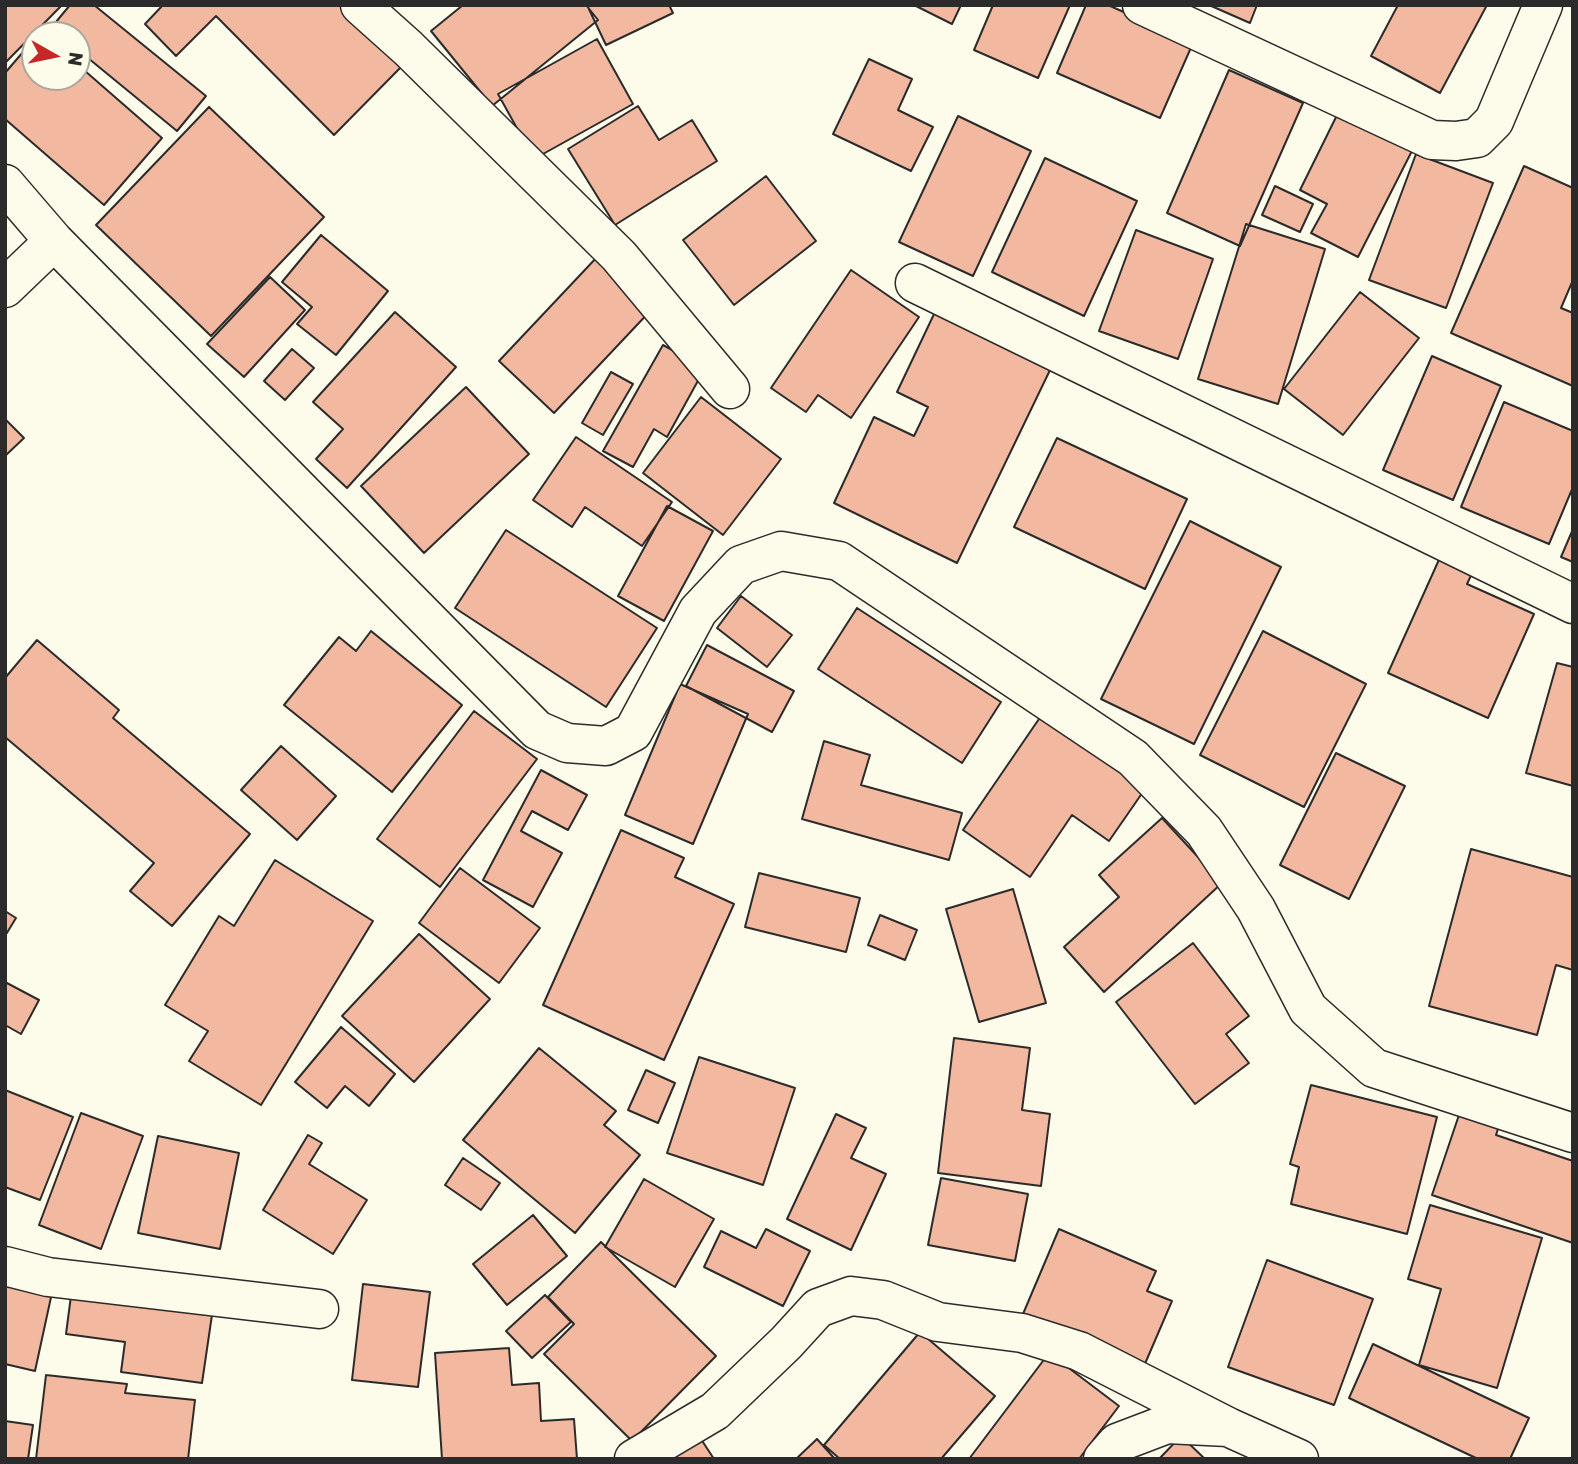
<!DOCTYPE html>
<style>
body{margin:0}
#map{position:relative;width:1578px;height:1464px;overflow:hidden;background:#fdfbea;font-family:Rubik,sans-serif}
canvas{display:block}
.frame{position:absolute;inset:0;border:7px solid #2b2b2b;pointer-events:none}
.north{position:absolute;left:21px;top:21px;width:70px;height:70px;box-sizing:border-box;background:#fdfbea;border:2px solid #a9a89e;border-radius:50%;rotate:99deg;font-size:19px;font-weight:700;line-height:28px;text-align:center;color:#2b2b2b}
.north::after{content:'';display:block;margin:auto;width:24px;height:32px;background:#c62828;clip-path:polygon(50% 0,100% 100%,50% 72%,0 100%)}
</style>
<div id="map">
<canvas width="1578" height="1464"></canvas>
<div class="frame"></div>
<div class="north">N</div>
</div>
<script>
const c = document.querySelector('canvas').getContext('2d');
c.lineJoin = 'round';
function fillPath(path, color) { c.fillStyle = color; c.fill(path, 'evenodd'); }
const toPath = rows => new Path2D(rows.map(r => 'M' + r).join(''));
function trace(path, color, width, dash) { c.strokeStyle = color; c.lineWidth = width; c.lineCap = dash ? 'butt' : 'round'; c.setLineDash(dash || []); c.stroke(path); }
const building = toPath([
 [5,5,62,5,5,63,5,5],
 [70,5,94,5,206,96,177,131,77,49,77,35,59,35,51,28,70,5],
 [163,5,344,5,403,65,334,135,216,16,176,56,145,24,163,5],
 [463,5,586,5,598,20,492,106,431,31,463,5],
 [587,5,669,5,673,13,606,45,587,5],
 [914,5,961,5,952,24,914,5],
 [993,5,1070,5,1038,78,974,50,993,5],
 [1086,5,1108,5,1193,43,1160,118,1057,73,1086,5],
 [1209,5,1257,5,1250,23,1209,5],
 [1398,5,1487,5,1440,93,1371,56,1398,5],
 [35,38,35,77,77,77,77,64,162,138,104,205,5,119,5,73,35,38],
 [597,39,633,104,534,159,498,94,597,39],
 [869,59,912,79,898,110,933,127,911,171,833,134,869,59],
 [1229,70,1303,103,1240,246,1167,213,1229,70],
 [1342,105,1416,143,1358,257,1311,233,1327,204,1300,190,1342,105],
 [638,106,659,140,692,120,717,161,615,225,568,149,638,106],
 [209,107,324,217,211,336,96,225,209,107],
 [958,116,1031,151,973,276,899,242,958,116],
 [1416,154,1493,183,1446,308,1369,280,1416,154],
 [1045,158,1137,201,1084,316,992,272,1045,158],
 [1524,166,1573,188,1573,280,1561,308,1573,313,1573,386,1451,333,1524,166],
 [766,176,816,241,734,305,683,240,766,176],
 [1275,186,1313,204,1300,232,1262,215,1275,186],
 [1246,224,1325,249,1278,404,1198,379,1246,224],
 [1136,230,1213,259,1178,359,1099,331,1136,230],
 [321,235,388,291,336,355,297,324,312,307,282,282,321,235],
 [598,256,653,308,554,413,499,361,598,256],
 [851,270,919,317,851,418,818,395,806,412,771,388,851,270],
 [270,277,305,310,244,377,207,344,270,277],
 [1360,292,1419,338,1343,435,1284,389,1360,292],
 [395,312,456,367,347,488,316,459,343,429,313,402,395,312],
 [935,312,1051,368,957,563,834,503,874,417,914,436,928,407,897,392,935,312],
 [663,345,705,368,667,437,654,429,633,467,603,451,663,345],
 [292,349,314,368,285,400,264,381,292,349],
 [1432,356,1501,386,1453,500,1383,470,1432,356],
 [611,372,633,384,603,435,582,423,611,372],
 [466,387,529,454,424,553,361,486,466,387],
 [701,397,781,459,723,535,643,473,701,397],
 [1504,402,1573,431,1573,487,1549,544,1461,507,1504,402],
 [5,419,24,438,5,456,5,419],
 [576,437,672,502,642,546,585,507,572,527,533,500,576,437],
 [1057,438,1187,499,1145,589,1014,527,1057,438],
 [667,506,713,531,664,621,618,596,667,506],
 [1190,521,1281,567,1194,744,1101,699,1190,521],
 [1573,529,1573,562,1561,557,1573,529],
 [506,530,657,628,606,707,455,608,506,530],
 [1442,553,1475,567,1467,584,1534,614,1488,718,1388,673,1442,553],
 [741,596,792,635,767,667,717,628,741,596],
 [857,608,1001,702,962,763,818,669,857,608],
 [371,631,462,705,392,792,284,705,339,637,356,651,371,631],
 [1263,631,1366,684,1304,807,1200,755,1263,631],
 [37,640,119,710,113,718,250,834,172,926,130,891,154,863,5,737,5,678,37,640],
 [707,645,794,691,772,732,686,686,707,645],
 [1557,663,1573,667,1573,786,1526,773,1557,663],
 [680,684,748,714,693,844,625,815,680,684],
 [474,711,537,759,440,887,377,839,474,711],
 [1041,716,1145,789,1109,841,1072,815,1030,877,963,830,1041,716],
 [824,741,870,755,861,785,962,813,949,860,802,819,824,741],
 [281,746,336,796,297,840,241,790,281,746],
 [1336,753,1405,786,1349,899,1280,865,1336,753],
 [541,770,587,795,568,830,532,811,521,831,562,853,533,907,483,880,541,770],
 [1162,818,1222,883,1104,992,1064,947,1119,897,1099,875,1162,818],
 [621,830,684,858,675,877,734,904,664,1060,543,1005,621,830],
 [1471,849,1573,877,1573,970,1556,965,1537,1035,1429,1006,1471,849],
 [275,860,373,921,261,1105,189,1061,208,1031,165,1005,219,916,234,926,275,860],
 [460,868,540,928,499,983,419,923,460,868],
 [759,873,860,898,846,952,745,927,759,873],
 [1013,889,1046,1003,979,1022,946,909,1013,889],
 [5,911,16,918,5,936,5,911],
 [880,915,917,930,905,960,868,945,880,915],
 [419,934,490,999,414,1082,342,1016,419,934],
 [1193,943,1249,1016,1226,1034,1249,1063,1195,1104,1116,1002,1193,943],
 [5,982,39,1000,21,1034,5,1025,5,982],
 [341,1027,395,1074,369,1106,345,1086,327,1108,295,1082,341,1027],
 [954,1038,1030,1048,1022,1110,1050,1114,1041,1186,938,1173,954,1038],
 [539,1048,616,1111,604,1125,640,1155,575,1233,463,1140,539,1048],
 [699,1057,795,1088,763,1185,667,1153,699,1057],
 [646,1070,675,1083,658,1123,628,1110,646,1070],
 [1311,1085,1437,1117,1407,1234,1291,1204,1299,1167,1290,1164,1311,1085],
 [5,1090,73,1117,40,1200,5,1187,5,1090],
 [1462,1106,1501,1120,1496,1135,1573,1161,1573,1243,1432,1195,1462,1106],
 [81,1113,143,1136,101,1249,39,1225,81,1113],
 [836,1114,866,1128,851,1158,886,1174,851,1250,787,1219,836,1114],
 [308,1135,322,1143,309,1164,367,1200,333,1254,263,1210,308,1135],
 [158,1136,239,1153,220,1249,138,1233,158,1136],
 [463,1158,500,1183,481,1210,445,1185,463,1158],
 [941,1178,1028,1194,1015,1261,928,1245,941,1178],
 [644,1179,714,1219,675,1287,605,1247,644,1179],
 [1430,1205,1542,1238,1497,1388,1419,1365,1441,1289,1408,1279,1430,1205],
 [533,1215,567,1256,507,1305,473,1264,533,1215],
 [766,1229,810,1251,783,1306,704,1267,721,1231,756,1248,766,1229],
 [1059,1229,1156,1271,1147,1291,1172,1301,1144,1366,1023,1314,1059,1229],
 [601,1242,716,1356,632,1441,544,1354,574,1324,548,1297,601,1242],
 [1267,1260,1373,1299,1334,1405,1228,1367,1267,1260],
 [5,1278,53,1288,35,1371,5,1364,5,1278],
 [363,1284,430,1292,418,1387,352,1380,363,1284],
 [72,1288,213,1308,202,1383,121,1372,125,1342,66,1334,72,1288],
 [545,1295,571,1322,532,1358,506,1331,545,1295],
 [920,1332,995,1396,941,1459,840,1459,824,1445,920,1332],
 [1373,1344,1529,1418,1510,1459,1478,1459,1349,1398,1373,1344],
 [509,1348,512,1385,539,1383,541,1421,574,1419,577,1459,442,1459,435,1353,509,1348],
 [1049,1353,1119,1406,1079,1459,969,1459,1049,1353],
 [46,1375,127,1384,125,1393,195,1400,188,1459,36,1459,46,1375],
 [5,1421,33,1425,28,1459,5,1459,5,1421],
 [699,1436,714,1459,665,1459,699,1436],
 [1181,1436,1205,1459,1159,1459,1181,1436],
 [817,1439,835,1459,796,1459,817,1439]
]);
const minor = toPath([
 [360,5,408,48,619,256,730,389],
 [1142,5,1432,140,1456,141,1477,138,1494,121,1543,5],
 [5,184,54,241,537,730,567,743,606,746,633,732,698,611,741,565,781,551,839,561,1133,758,1204,831,1256,909,1308,1009,1374,1068,1573,1133],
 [915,283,1573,604],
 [5,288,54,241],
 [5,1266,48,1277,319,1309],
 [634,1459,715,1411,786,1343,818,1308,851,1296,883,1300,938,1322,1022,1333,1079,1351,1228,1427],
 [1103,1459,1117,1443,1167,1424,1228,1427,1299,1459]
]);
fillPath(building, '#f2b8a0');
trace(building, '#2b2b2b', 2);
trace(minor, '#2b2b2b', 41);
trace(minor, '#fdfbea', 38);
</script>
